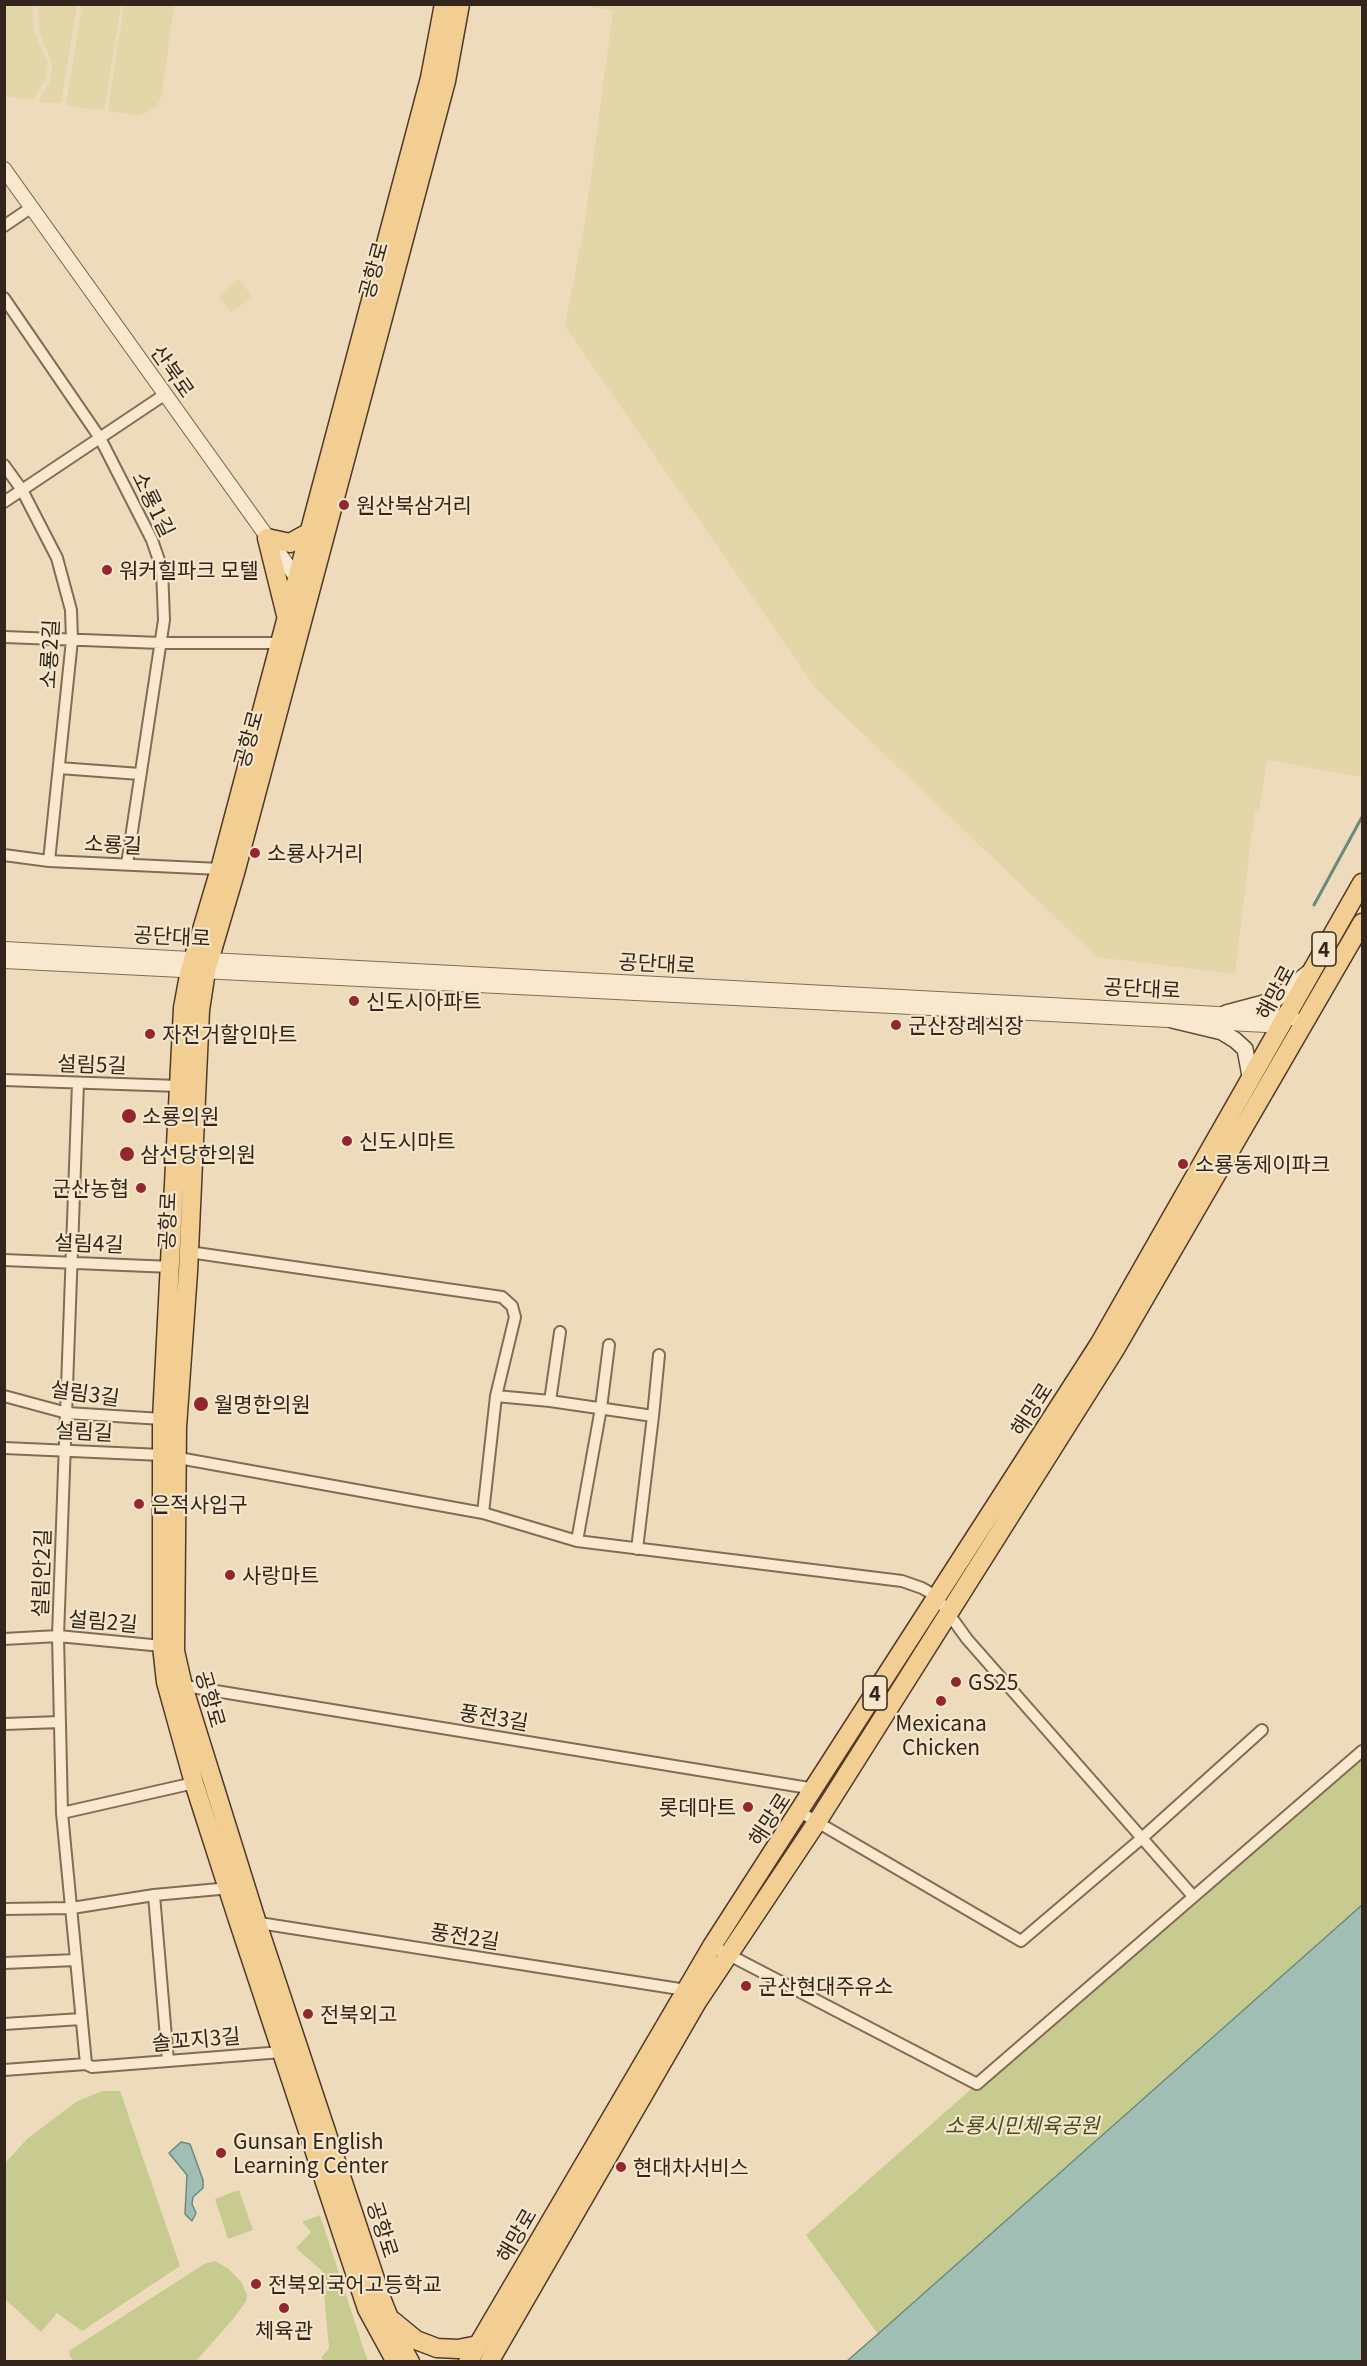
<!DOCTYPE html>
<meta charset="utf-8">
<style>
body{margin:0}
#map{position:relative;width:1367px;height:2366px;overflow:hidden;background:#eddbbc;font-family:Georgia,serif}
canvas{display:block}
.frame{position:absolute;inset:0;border:6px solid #33251b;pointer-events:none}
</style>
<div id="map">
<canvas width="1367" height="2366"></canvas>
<div class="frame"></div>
</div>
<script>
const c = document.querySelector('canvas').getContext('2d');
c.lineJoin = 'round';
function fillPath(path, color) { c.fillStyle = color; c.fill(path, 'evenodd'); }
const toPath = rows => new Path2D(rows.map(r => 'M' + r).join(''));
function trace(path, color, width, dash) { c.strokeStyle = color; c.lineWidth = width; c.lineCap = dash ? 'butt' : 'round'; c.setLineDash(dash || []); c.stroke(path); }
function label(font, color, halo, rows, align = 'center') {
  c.font = font + ' Georgia,"Noto Sans KR",serif'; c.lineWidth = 4.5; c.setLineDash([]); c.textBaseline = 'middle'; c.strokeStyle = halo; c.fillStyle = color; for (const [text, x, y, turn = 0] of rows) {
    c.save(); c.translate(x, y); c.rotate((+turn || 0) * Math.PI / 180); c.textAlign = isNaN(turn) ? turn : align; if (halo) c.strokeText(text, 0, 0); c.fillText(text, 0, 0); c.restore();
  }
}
const farmland = toPath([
 [5,4,32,5,34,32,48,63,46,78,33,100,5,96],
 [38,5,77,5,61,103,38,102,51,79,52,62,39,32],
 [82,5,121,5,104,110,66,106],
 [124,5,174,5,162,94,157,107,139,116,108,111],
 [584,5,1362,5,1362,777,1267,760,1259,811,1255,812,1251,839,1235,974,1097,957,817,690,565,326,585,222,613,11],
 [238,279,252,296,231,313,219,297]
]);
const green = toPath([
 [1362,1751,1362,1905,878,2334,806,2235,977,2084],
 [102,2091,120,2091,180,2266,82,2331,57,2313,41,2332,5,2299,5,2163,27,2139,76,2102],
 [239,2190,253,2230,228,2239,215,2199],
 [320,2215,363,2347,368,2361,325,2361,321,2358,329,2348,322,2271,296,2248,311,2232,302,2222],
 [215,2261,229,2269,242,2283,247,2295,246,2301,234,2318,196,2361,75,2362,70,2357,69,2351,206,2263]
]);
const water = toPath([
 [1362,1905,1362,2361,847,2361,878,2334,1362,1905],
 [181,2142,190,2144,203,2180,203,2188,193,2197,192,2204,196,2213,192,2221,185,2214,187,2175,169,2153,181,2142]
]);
const stream = toPath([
 [1314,905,1362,817]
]);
const minor = toPath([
 [4,226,32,207],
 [4,298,100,438,152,540,162,569,164,620,127,864],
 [4,465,22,490,57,558,71,610,72,640,49,861],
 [4,502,164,395],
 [4,637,161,643,280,643],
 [59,768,140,774],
 [4,855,49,861,220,869],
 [4,1080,179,1086],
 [78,1083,58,1636,62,1813,86,2064],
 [189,1252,502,1297,512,1306,515,1317,496,1396,483,1513],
 [4,1260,172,1267],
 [4,1396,67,1413,162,1419],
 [496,1396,550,1401,560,1332],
 [550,1401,653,1416,659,1355],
 [4,1448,162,1455,483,1513,577,1541,902,1581,922,1588,936,1596,967,1639,1192,1895],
 [577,1541,601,1408,609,1345],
 [637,1549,653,1416],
 [4,1639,58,1636,162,1646],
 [179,1685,815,1789],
 [4,1724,60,1722],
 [800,1812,1021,1941,1142,1838,1262,1730],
 [62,1813,194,1783],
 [154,1895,168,2061],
 [4,1909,72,1908,154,1895,230,1888],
 [253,1922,686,1990],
 [712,1946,977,2084,1362,1751],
 [4,1963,76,1960],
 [4,2024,81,2019],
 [4,2070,86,2064,92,2067,282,2052]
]);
const tertiary = toPath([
 [4,169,301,584],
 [4,949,1293,1018],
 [4,961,1267,1025]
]);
const secondary = toPath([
 [1226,1013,1275,1000,1308,973],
 [1172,1020,1222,1032,1235,1040,1245,1049,1251,1081]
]);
const primary = toPath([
 [267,538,286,615],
 [267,538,290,543,310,532],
 [393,2321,416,2340,437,2348,458,2349,478,2345],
 [396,2362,367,2309,238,1920,194,1783,166,1682,162,1646,162,1419,183,1008,190,970,220,869,430,78,444,4],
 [410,2362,398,2340,383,2303,257,1923,183,1686,175,1651,177,1427,188,1272,200,1010,206,971,235,873,446,81,460,4],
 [468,2362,712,1946,1100,1343,1362,883],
 [489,2362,697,2002,817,1822,1114,1351,1362,923]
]);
const markers = [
 [344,505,6,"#93262e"],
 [107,570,6,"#93262e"],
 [255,853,6,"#93262e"],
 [354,1001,6,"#93262e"],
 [896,1025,6,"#93262e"],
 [150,1034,6,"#93262e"],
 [129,1116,8,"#93262e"],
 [347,1141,6,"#93262e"],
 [127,1154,8,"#93262e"],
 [1183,1164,6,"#93262e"],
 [141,1188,6,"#93262e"],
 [201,1404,8,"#93262e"],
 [139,1504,6,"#93262e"],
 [230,1575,6,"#93262e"],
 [956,1682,6,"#93262e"],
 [941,1701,6,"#93262e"],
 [748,1807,6,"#93262e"],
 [746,1986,6,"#93262e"],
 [308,2014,6,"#93262e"],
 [221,2153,6,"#93262e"],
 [621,2167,6,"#93262e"],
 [256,2284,6,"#93262e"],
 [284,2308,6,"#93262e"]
];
const shields = [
 [1324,949,24],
 [875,1693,24]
];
const shieldNames = [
 ["4",1324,949],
 ["4",875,1693]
];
const streetNames = [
 ["공항로",373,270,-75],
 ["산북로",173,371,55],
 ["소룡1길",154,504,64],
 ["소룡2길",49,654,-87],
 ["공항로",248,739,-75],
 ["소룡길",113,844,3],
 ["공단대로",172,936,3],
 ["공단대로",657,963,3],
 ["공단대로",1142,988,3],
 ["해망로",1275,992,-62],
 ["설림5길",92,1064,2],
 ["공항로",167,1221,-88],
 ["설림4길",89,1243,2],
 ["설림3길",85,1393,8],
 ["해망로",1031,1409,-57],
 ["설림길",84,1431,3],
 ["설림안2길",41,1573,-88],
 ["설림2길",103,1621,5],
 ["공항로",211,1699,74],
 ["풍전3길",494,1717,9],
 ["해망로",769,1819,-57],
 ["풍전2길",465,1936,9],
 ["솔꼬지3길",196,2039,-5],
 ["공항로",383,2229,72],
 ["해망로",516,2235,-60]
];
const poiNames = [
 ["원산북삼거리",356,505],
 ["워커힐파크 모텔",119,570],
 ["소룡사거리",267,853],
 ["신도시아파트",366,1001],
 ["군산장례식장",908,1025],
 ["자전거할인마트",162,1034],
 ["소룡의원",142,1116],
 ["신도시마트",359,1141],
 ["삼선당한의원",140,1154],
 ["소룡동제이파크",1195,1164],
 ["군산농협",129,1188,"right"],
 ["월명한의원",214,1404],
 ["은적사입구",151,1504],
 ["사랑마트",242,1575],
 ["GS25",968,1682],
 ["Mexicana",941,1723,"center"],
 ["Chicken",941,1747,"center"],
 ["롯데마트",736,1807,"right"],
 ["군산현대주유소",758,1986],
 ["전북외고",320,2014],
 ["Gunsan English",233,2141],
 ["Learning Center",233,2165],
 ["현대차서비스",633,2167],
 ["전북외국어고등학교",268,2284],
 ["체육관",284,2330,"center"]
];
const parkNames = [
 ["소룡시민체육공원",1022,2125]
];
fillPath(farmland, '#e3d6a9');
fillPath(green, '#c8cb90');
fillPath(water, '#a0beb3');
trace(water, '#688b80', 1.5);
trace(stream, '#688b80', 3);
trace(minor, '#846b56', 14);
trace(tertiary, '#846b56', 16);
trace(secondary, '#664c39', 18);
trace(primary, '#513a2a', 21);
trace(minor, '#f8e9ce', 10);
trace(tertiary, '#f8e9ce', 14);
trace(secondary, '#f8e9ce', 15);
trace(primary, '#f2ce92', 18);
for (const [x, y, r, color] of markers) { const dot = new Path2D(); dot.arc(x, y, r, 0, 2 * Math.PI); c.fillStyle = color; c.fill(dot); trace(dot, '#f5e6cb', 2); }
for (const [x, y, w] of shields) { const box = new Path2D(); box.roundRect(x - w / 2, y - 17, w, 34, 4.5); c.fillStyle = '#f5e6cb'; c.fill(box); trace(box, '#33251b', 1.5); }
label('bold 20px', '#33251b', null, shieldNames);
label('21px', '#33251b', '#f5e6cb', streetNames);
label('21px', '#33251b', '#f5e6cb', poiNames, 'left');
label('italic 21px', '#475021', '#f5e6cb', parkNames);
</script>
